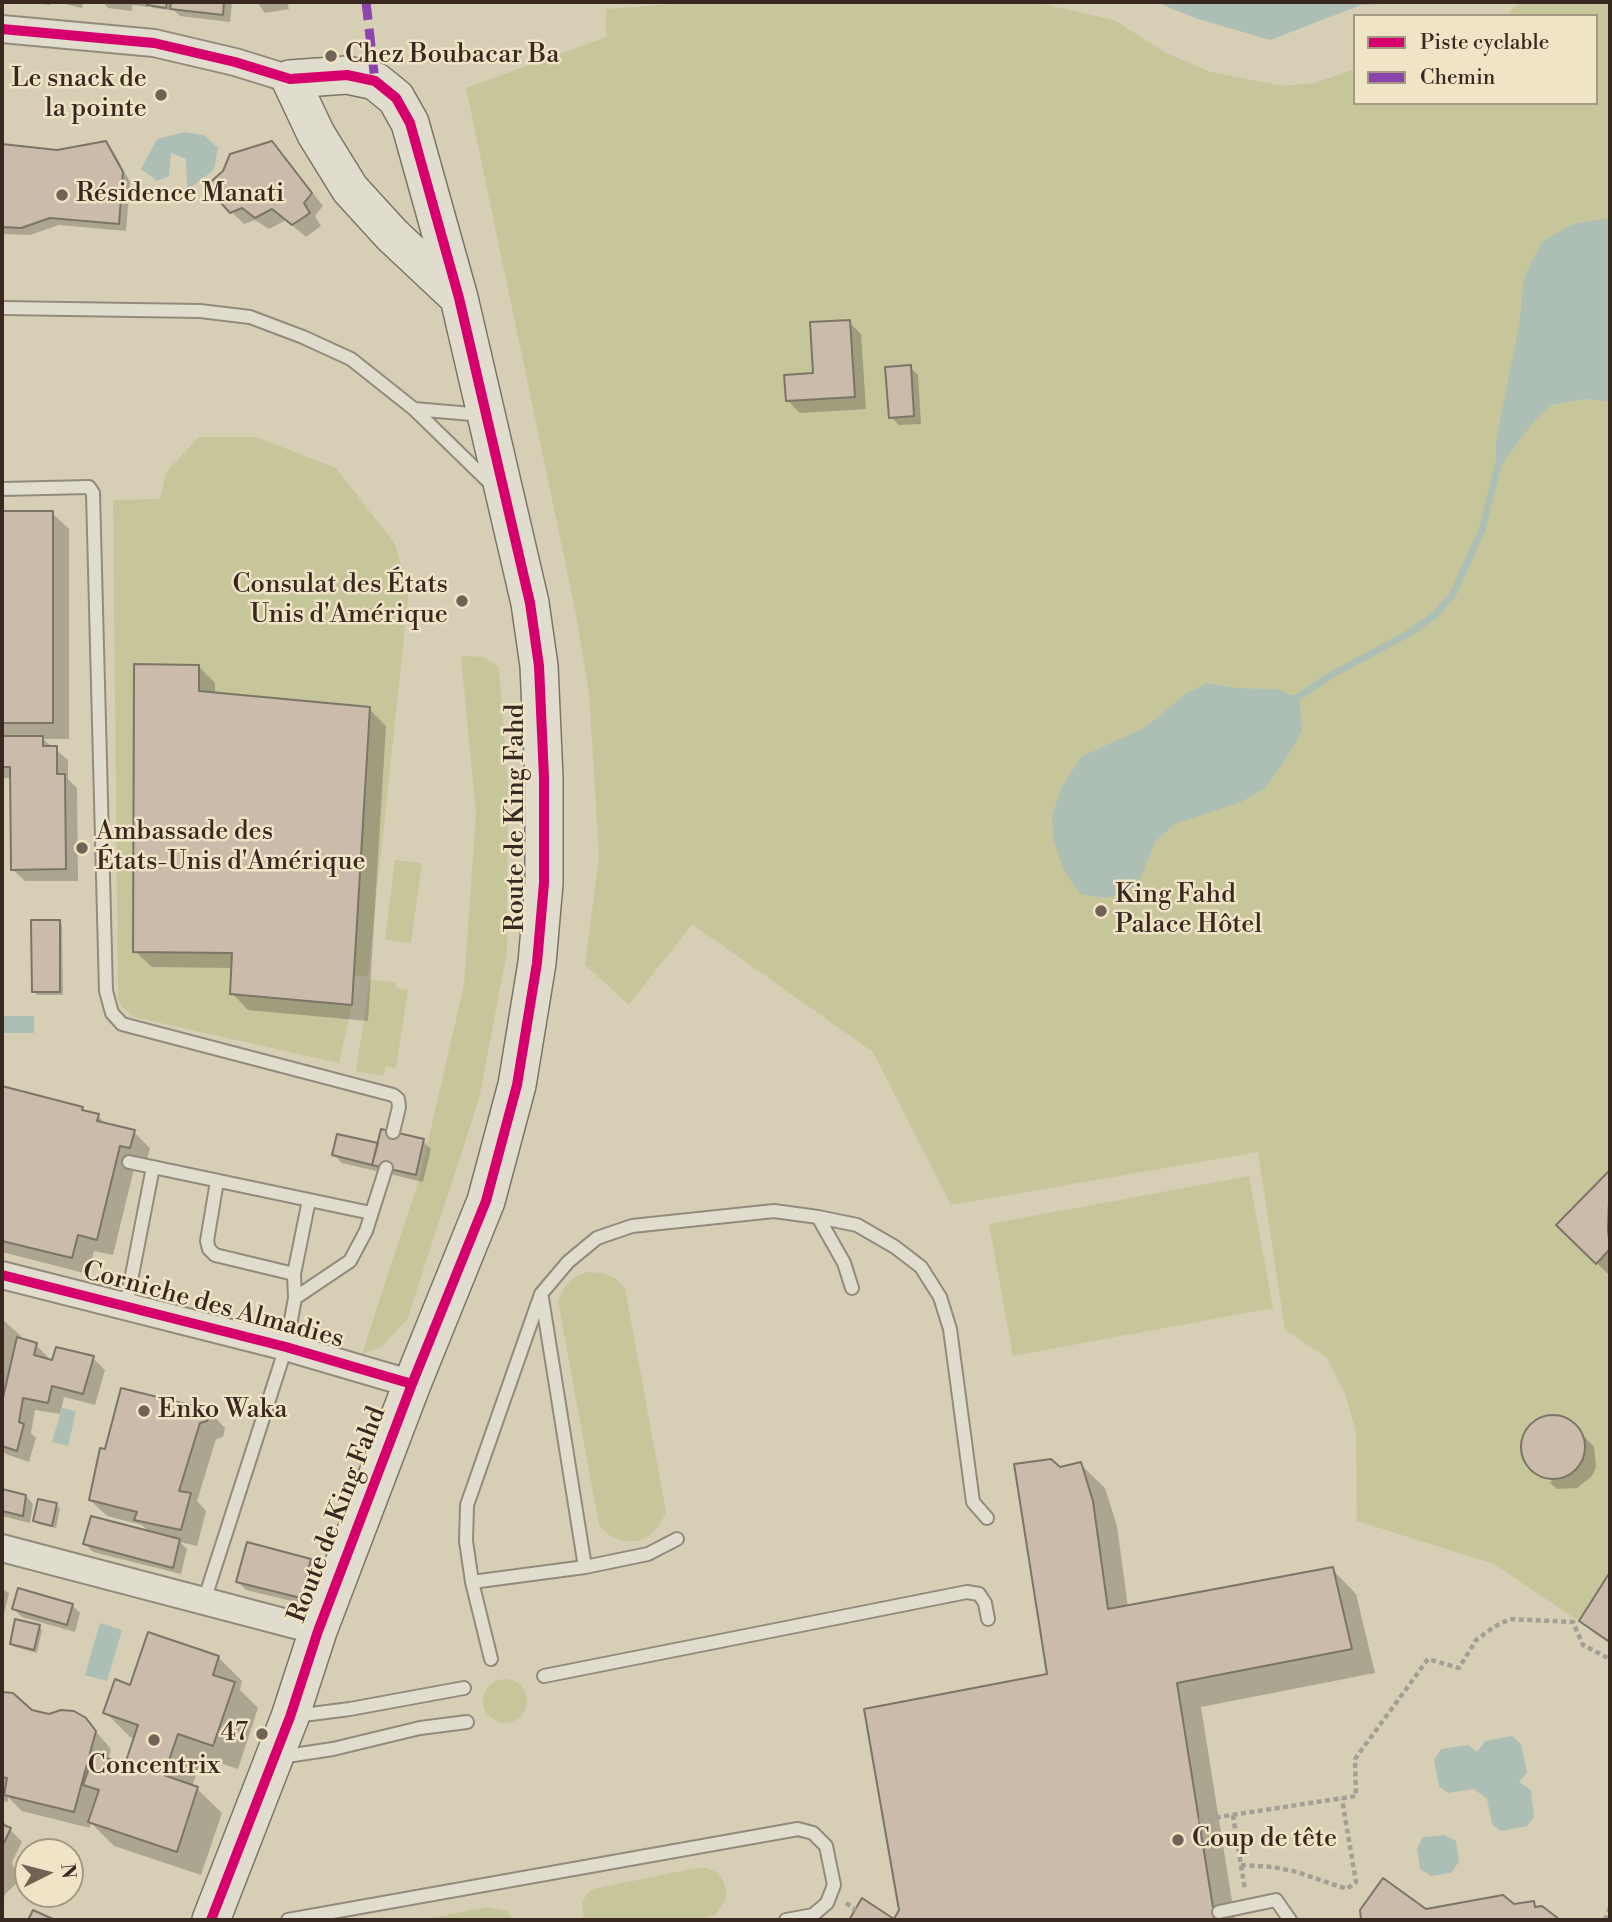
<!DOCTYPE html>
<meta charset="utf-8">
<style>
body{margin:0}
#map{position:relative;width:1612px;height:1922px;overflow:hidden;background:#d7cfb5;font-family:"Libre Bodoni",serif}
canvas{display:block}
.frame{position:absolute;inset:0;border:4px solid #382820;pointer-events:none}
.legend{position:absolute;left:1353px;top:14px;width:245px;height:91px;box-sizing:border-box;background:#efe4c5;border:2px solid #a69983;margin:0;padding:9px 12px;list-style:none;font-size:21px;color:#382820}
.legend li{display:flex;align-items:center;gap:14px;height:35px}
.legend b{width:35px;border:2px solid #a69983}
.north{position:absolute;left:14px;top:1838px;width:70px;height:70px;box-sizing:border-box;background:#efe4c5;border:2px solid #a69983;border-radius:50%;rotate:84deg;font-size:19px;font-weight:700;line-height:28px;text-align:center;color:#382820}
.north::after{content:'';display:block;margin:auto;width:24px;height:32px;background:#706254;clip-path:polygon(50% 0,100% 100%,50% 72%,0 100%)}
</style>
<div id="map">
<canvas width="1612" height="1922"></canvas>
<div class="frame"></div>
<ul class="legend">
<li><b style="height:9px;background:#d6006c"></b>Piste cyclable</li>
<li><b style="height:9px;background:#8e44ad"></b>Chemin</li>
</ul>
<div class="north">N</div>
</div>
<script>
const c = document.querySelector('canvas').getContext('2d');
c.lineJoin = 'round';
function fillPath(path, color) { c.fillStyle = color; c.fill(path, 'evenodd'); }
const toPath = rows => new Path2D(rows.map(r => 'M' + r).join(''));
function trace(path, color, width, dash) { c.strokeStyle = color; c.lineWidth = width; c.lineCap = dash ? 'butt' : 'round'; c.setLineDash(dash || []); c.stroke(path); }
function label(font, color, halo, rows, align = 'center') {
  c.font = font + ' "Libre Bodoni",serif'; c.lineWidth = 5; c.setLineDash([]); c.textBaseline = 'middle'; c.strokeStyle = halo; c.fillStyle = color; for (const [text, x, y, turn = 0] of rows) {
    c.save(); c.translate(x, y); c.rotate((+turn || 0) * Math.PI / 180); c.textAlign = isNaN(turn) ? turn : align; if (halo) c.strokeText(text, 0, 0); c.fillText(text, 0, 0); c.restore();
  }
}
const green = toPath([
 [701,2,1034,2,1114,20,1166,53,1211,72,1283,86,1314,83,1355,69,1355,103,1596,103,1596,16,1505,16,1521,2,1610,2,1610,218,1573,224,1524,277,1519,325,1496,439,1496,469,1535,420,1551,405,1585,399,1610,402,1610,1642,1494,1564,1357,1521,1356,1432,1345,1394,1327,1358,1285,1330,1258,1152,951,1205,873,1052,692,924,629,1005,585,965,599,856,589,692,575,609,466,88,606,37,606,9],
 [1208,683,1238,688,1275,689,1302,731,1286,759,1264,789,1241,802,1175,824,1156,841,1137,886,1052,815,1062,786,1082,756,1144,728,1185,694],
 [199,437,256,437,336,468,395,544,409,590,368,976,354,976,352,1005,339,1063,134,1017,122,1007,118,999,113,500,160,499,166,472],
 [461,656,484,657,499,668,508,786,507,952,479,1099,407,1320,381,1347,362,1354,420,1176,464,985,476,814],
 [395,860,422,863,411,943,385,940],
 [370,979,396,983,396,988,408,990,396,1068,386,1066,384,1076,356,1071],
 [1249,1176,1273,1308,1013,1356,989,1224],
 [587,1272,602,1273,615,1278,625,1288,666,1512,660,1525,650,1535,637,1541,622,1541,609,1535,599,1525,558,1301,564,1288,574,1278],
 '483 1701a22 22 0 1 1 44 0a22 22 0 1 1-44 0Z',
 [697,1868,707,1868,716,1872,723,1880,726,1889,726,1899,715,1915,695,1920,584,1920,582,1904,586,1895,593,1889],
 [488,1907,507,1911,514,1920,420,1920]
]);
const water = toPath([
 [1155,2,1415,2,1361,5,1270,40,1198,19],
 [184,132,204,135,218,148,214,170,187,190,186,159,171,153,169,176,157,181,141,169,157,139],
 [1610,218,1610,402,1585,399,1551,405,1535,420,1496,471,1496,439,1519,325,1524,277,1542,242,1573,224],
 [1207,683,1238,688,1275,689,1299,697,1302,731,1286,759,1264,789,1241,802,1175,824,1156,841,1137,886,1106,898,1080,894,1064,870,1053,839,1052,815,1062,786,1082,756,1144,728,1185,694],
 [2,1016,34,1016,34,1033,2,1033],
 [62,1408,76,1411,68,1446,52,1442],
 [100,1623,122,1630,107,1681,85,1675],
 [1512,1736,1521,1744,1527,1772,1519,1782,1531,1790,1534,1817,1527,1826,1501,1831,1492,1824,1487,1799,1474,1789,1448,1793,1439,1787,1434,1760,1441,1749,1468,1745,1477,1752,1485,1741],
 [1444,1835,1456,1841,1459,1862,1451,1873,1431,1876,1420,1869,1417,1849,1423,1837]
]);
const shadow = toPath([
 [30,2,51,2,50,5],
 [56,2,83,2,82,8],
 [103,2,232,2,230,22,180,16,170,6,169,10,153,8,149,4,148,7,132,5,132,11,108,8],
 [257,2,287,2,289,9,265,13],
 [105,143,113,151,130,182,126,231,59,225,30,235,2,234,2,146,57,151],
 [272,143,284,156,323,206,315,216,321,226,306,237,286,220,269,229,255,220,244,224,231,211],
 [849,322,861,334,866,409,800,413,788,401,815,374],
 [910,367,918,375,921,424,899,425,891,417],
 [2,512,52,513,69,529,69,739,43,739,68,760,68,779,77,788,78,881,25,881,12,869,12,778,2,778],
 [199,667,215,683,215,694,369,709,386,726,368,1021,248,1010,232,993,233,968,152,967,135,951],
 [59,921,62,925,63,995,37,995,34,991],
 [2,1088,82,1108,87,1113,98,1116,107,1125,134,1132,150,1148,146,1164,136,1161,113,1255,94,1251,88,1274,2,1252],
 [423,1141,431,1149,423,1182,342,1163,334,1155,379,1145],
 [1610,1173,1610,1273,1609,1275,1558,1225],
 [2,1319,21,1336,20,1340,36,1345,48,1357,47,1361,93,1358,105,1370,95,1405,64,1397,60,1414,35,1410,31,1433,36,1438,29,1462,6,1454,2,1450],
 [209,1411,225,1428,223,1437,216,1439,197,1501,206,1511,197,1546,180,1542,187,1549,181,1574,93,1552,85,1544,150,1533,142,1525,107,1516,90,1500,106,1451],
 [1547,1417,1557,1417,1575,1426,1594,1447,1596,1467,1592,1476,1577,1488,1557,1489,1550,1483,1552,1481,1537,1471,1537,1473,1529,1464,1523,1445,1525,1436,1538,1421],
 [1080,1464,1105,1488,1117,1526,1128,1607,1332,1569,1356,1594,1375,1673,1201,1707,1235,1920,895,1920,1049,1676,1060,1468],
 [2,1491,26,1496,33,1504,30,1523,2,1516],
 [56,1505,60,1508,56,1528,38,1524,35,1520],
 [310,1560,318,1568,308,1605,246,1590,238,1582],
 [1610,1575,1610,1644,1594,1633,1582,1621],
 [2,1589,9,1593,4,1614,2,1613],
 [72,1605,80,1613,75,1632,22,1617,14,1609],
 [39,1626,42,1630,37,1653,15,1647,11,1644],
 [218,1657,242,1681,240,1690,258,1708,238,1769,202,1757,192,1787,197,1789,222,1813,201,1875,114,1846,91,1823,90,1828,22,1811,8,1797,8,1802,2,1801,2,1694,12,1695,31,1712,85,1719,111,1749,108,1760,126,1766,135,1739,130,1737,106,1713,131,1687],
 [2,1821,22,1842,12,1862,18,1882,5,1894,2,1908],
 [1533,1903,1558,1920,1363,1920,1362,1911,1425,1911,1513,1906]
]);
const stream = toPath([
 [1292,701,1333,674,1408,634,1434,616,1453,594,1482,530,1499,462]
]);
const building = toPath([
 [148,2,167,2,166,8,147,5,148,2],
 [171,2,224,2,223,15,170,9,171,2],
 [106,141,123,172,119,224,50,218,21,228,2,227,2,144,57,150,106,141],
 [272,141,312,193,304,203,310,213,292,225,272,209,255,218,242,208,230,213,206,186,223,171,230,154,272,141],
 [850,320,855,397,786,401,784,375,813,373,810,322,850,320],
 [911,365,914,416,889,418,885,367,911,365],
 [2,511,53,511,53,723,2,723,2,511],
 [134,664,199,665,199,691,370,707,352,1005,230,994,232,953,133,952,134,664],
 [2,736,43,736,43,746,57,746,57,774,65,774,66,869,11,870,10,767,2,767,2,736],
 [31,920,60,920,60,992,32,992,31,920],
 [2,1086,83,1107,82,1110,99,1114,97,1121,135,1130,130,1148,120,1146,97,1240,78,1235,72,1258,2,1241,2,1086],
 [381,1129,424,1139,416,1175,372,1165,381,1129],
 [337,1134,378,1143,372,1165,332,1155,337,1134],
 [1610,1170,1608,1230,1610,1249,1596,1264,1556,1225,1610,1170],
 [17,1337,37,1343,34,1355,52,1360,56,1347,94,1356,83,1394,52,1386,48,1403,23,1398,19,1422,24,1424,17,1451,2,1446,2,1402,17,1337],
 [121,1388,210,1410,207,1421,200,1423,179,1491,191,1493,181,1530,134,1520,137,1512,89,1500,100,1448,105,1449,121,1388],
 '1521 1447a32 32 0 1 1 64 0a32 32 0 1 1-64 0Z',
 [1051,1459,1060,1467,1081,1462,1093,1501,1108,1609,1333,1567,1352,1649,1177,1683,1215,1920,849,1920,862,1898,894,1919,899,1910,864,1709,1047,1674,1014,1464,1051,1459],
 [2,1489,26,1495,23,1516,2,1511,2,1489],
 [38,1499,57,1503,52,1526,33,1521,38,1499],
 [91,1516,180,1539,173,1568,83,1544,91,1516],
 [247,1542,311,1559,301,1598,236,1582,247,1542],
 [1610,1572,1610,1642,1579,1621,1610,1572],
 [18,1588,73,1604,67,1625,12,1609,18,1588],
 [15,1619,40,1625,34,1650,10,1644,15,1619],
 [148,1632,219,1656,213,1675,235,1682,213,1746,178,1734,164,1775,198,1787,177,1852,88,1822,99,1790,83,1785,94,1754,125,1764,138,1725,103,1713,115,1679,130,1685,148,1632],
 [2,1692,13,1693,32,1710,49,1714,61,1710,74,1711,86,1718,96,1731,74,1812,4,1795,7,1778,2,1777,2,1692],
 [2,1819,4,1825,11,1828,2,1847,2,1819],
 [1383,1878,1426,1909,1503,1895,1514,1904,1534,1901,1535,1907,1542,1906,1559,1919,1361,1920,1360,1910,1383,1878],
 [33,1910,55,1920,28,1920,33,1910]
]);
const path = toPath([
 [1233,1815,1245,1890],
 [1199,1820,1356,1796,1355,1759,1428,1659,1459,1668,1476,1640,1494,1627,1510,1619,1573,1622,1583,1645,1610,1659],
 [1241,1865,1273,1867,1297,1872,1347,1889,1356,1882,1342,1799],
 [846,1903,856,1910],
 [1605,1920,1610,1908]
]);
const lane = toPath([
 [2,308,200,311,250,317,303,337,351,359,414,409,493,486],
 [414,409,483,415],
 [2,489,89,487,93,493,106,991,112,1013,122,1024,393,1095,398,1099,399,1107,393,1132],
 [129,1162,371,1213],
 [217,1181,207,1241,209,1249,215,1255,294,1274],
 [818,1217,857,1225,895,1247,921,1267,940,1297,950,1329,973,1502,987,1518],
 [295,1298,294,1274,309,1200],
 [542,1298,585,1567],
 [126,1306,153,1167],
 [472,1582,585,1567,648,1554,677,1539],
 [204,1601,286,1347,295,1298,350,1261,366,1231,386,1168],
 [491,1659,472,1582,466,1541,467,1505,541,1294,568,1262,597,1238,632,1226,774,1211,818,1217,844,1263,852,1288],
 [544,1676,967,1592,979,1594,985,1603,988,1619],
 [295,1716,350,1709,464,1688],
 [280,1757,333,1749,420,1728,467,1722],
 [1219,1912,1276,1900,1290,1920],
 [288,1920,798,1829,813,1833,826,1846,834,1885,827,1903,813,1915,786,1920]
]);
const street = toPath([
 [2,29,154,43,235,62,290,79],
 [2,1275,286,1347,412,1384],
 [2,1548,318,1631]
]);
const secondary = toPath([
 [211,1920,290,1717,318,1631,412,1384,486,1201,517,1085,537,963,544,883,544,778,539,666,530,603,459,298,410,123,396,98,375,81,347,75,290,79,316,134,350,189,392,235,459,298]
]);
const quiet = toPath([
 [366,2,375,81]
]);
const cycleway = toPath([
 [2,29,154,43,235,62,290,79,347,75,375,81,396,98,410,123,459,298,530,603,539,666,544,778,544,883,537,963,517,1085,486,1201,412,1384,318,1631,290,1717,211,1920],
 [2,1275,286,1347,412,1384]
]);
const markers = [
 [331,56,7,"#706254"],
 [161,95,7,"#706254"],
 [62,195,7,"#706254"],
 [462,601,7,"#706254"],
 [82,848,7,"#706254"],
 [1101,911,7,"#706254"],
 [144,1411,7,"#706254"],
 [262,1734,7,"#706254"],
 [154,1740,7,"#706254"],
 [1178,1840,7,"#706254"]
];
const poiNames = [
 ["Chez Boubacar Ba",345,56],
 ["Le snack de",147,80,"right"],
 ["la pointe",147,110,"right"],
 ["Résidence Manati",76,195],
 ["Consulat des États",448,586,"right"],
 ["Unis d'Amérique",448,616,"right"],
 ["Ambassade des",96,833],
 ["États-Unis d'Amérique",96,863],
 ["King Fahd",1115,896],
 ["Palace Hôtel",1115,926],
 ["Enko Waka",158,1411],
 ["47",248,1734,"right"],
 ["Concentrix",154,1767,"center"],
 ["Coup de tête",1192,1840]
];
const streetNames = [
 ["Route de King Fahd",517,818,-90],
 ["Corniche des Almadies",213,1306,15],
 ["Route de King Fahd",338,1515,-69]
];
fillPath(green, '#c7c59a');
fillPath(water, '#adbeb4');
fillPath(shadow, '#0003');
trace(stream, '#adbeb4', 7);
fillPath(building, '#cbbbab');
trace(building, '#7b7567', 2);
trace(lane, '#928b7c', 16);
trace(street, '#928b7c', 30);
trace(secondary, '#7b7567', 40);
trace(path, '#a49f94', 4.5, [5, 3.5]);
trace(lane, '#e0dcce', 12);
trace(street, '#e0dcce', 26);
trace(secondary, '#e0dcce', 37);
trace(quiet, '#8e44ad', 9, [18, 9]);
trace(cycleway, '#d6006c', 10);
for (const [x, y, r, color] of markers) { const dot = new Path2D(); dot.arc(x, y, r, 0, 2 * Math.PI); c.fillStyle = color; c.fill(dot); trace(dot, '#efe4c5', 2.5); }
label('26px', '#382820', '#efe4c5', poiNames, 'left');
label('26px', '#382820', '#efe4c5', streetNames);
</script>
